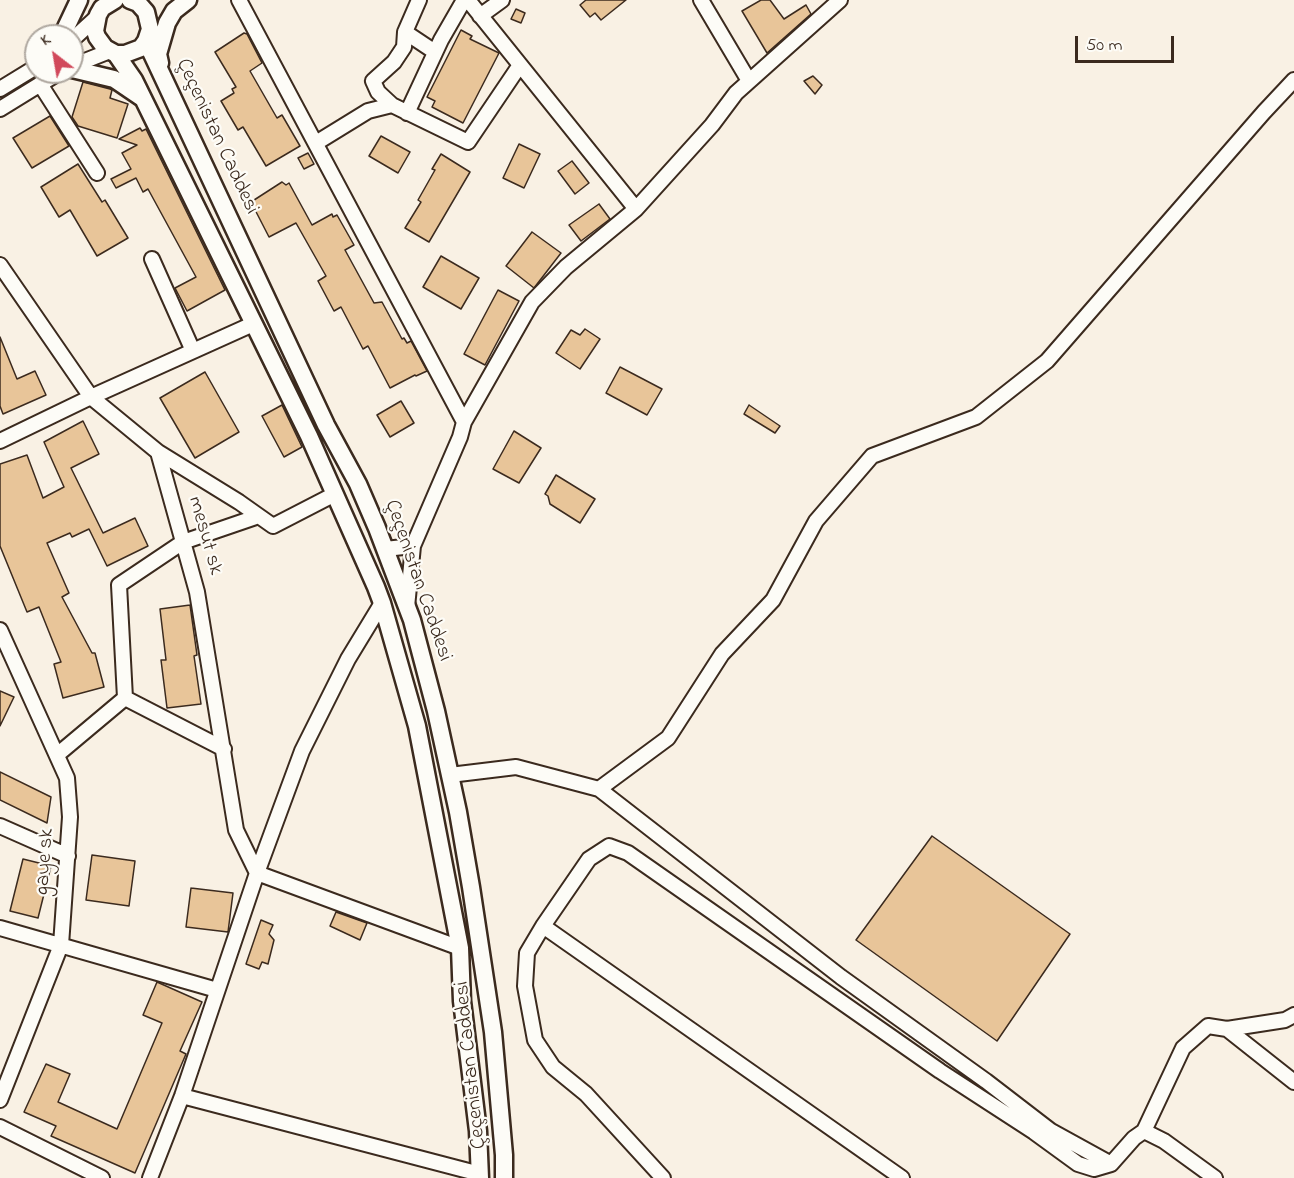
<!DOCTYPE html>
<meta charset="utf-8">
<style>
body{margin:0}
#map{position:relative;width:1294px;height:1178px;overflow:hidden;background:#f9f1e4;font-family:"Indie Flower",sans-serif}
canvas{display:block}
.north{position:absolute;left:24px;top:24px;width:60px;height:60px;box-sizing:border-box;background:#fdfcf7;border:2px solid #afa8a0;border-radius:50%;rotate:329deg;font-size:16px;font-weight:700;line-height:24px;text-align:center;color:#3b2a1e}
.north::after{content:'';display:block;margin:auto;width:21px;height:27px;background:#d1495b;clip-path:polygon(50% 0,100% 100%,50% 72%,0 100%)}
.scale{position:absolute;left:1075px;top:36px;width:99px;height:27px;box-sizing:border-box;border:3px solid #3b2a1e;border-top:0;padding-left:8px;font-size:18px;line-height:21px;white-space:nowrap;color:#3b2a1e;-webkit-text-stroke:4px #fdfcf7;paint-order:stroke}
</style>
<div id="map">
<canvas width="1294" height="1178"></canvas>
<div class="north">K</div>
<div class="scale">50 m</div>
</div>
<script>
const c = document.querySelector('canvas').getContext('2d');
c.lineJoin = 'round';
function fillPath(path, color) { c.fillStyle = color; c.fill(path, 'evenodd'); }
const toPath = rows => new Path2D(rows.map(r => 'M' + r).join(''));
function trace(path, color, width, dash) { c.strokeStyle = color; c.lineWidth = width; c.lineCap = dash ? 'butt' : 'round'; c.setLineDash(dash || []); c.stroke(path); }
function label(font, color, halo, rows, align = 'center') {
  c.font = font + ' "Indie Flower",sans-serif'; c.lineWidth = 4.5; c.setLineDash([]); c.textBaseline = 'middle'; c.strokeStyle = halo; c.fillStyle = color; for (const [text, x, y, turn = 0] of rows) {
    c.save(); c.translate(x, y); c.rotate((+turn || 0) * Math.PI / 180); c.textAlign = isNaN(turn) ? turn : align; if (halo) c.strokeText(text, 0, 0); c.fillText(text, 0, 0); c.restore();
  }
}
const building = toPath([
 [586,0,626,0,601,20,595,13,590,17,580,5,586,0],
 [761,0,770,0,784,19,806,5,811,14,767,53,742,11,761,0],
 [516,9,525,13,521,23,511,19,516,9],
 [461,30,472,36,470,39,499,53,463,123,432,107,435,101,427,97,461,30],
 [244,33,247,34,262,63,250,71,277,118,282,115,300,146,266,166,243,127,238,130,221,101,234,93,232,89,236,87,215,52,244,33],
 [813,76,822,85,815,94,804,81,813,76],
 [83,82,110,89,112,90,110,98,128,104,117,138,78,126,72,117,83,82],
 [50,116,69,146,32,168,13,138,50,116],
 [140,128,142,131,146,129,225,290,187,311,175,288,196,277,148,189,143,192,136,178,116,188,111,179,131,169,122,153,137,145,119,139,140,128],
 [381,136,410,152,398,173,369,156,381,136],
 [519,144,540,154,524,188,503,178,519,144],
 [308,153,314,164,304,169,298,158,308,153],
 [441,154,470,172,429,242,405,228,421,202,418,200,435,170,432,169,441,154],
 [572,161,589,183,575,194,558,171,572,161],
 [78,164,102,202,105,200,128,238,97,256,70,210,59,217,41,187,78,164],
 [282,182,286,185,289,183,312,225,332,214,333,217,337,215,354,245,345,250,374,303,382,302,402,339,404,338,407,343,411,341,427,371,416,376,415,375,390,388,368,346,363,349,341,307,334,311,318,281,326,276,296,223,269,237,251,202,282,182],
 [599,204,610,219,581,241,569,225,599,204],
 [532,232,561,253,534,288,506,266,532,232],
 [441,256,479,278,461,309,423,287,441,256],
 [498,290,519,301,485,365,464,354,498,290],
 [585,329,600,339,580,369,556,353,571,330,580,335,585,329],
 [0,337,17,379,35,371,46,395,3,414,0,406,0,337],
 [620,367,662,389,647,415,606,393,620,367],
 [205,372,239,432,195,458,160,398,205,372],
 [401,401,414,423,390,437,377,415,401,401],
 [282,405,302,447,284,457,262,416,282,405],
 [749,405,780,426,775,433,744,414,749,405],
 [83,421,99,454,71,468,103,533,135,518,148,546,107,566,89,529,72,537,70,533,47,543,69,593,62,597,92,653,95,653,104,687,63,698,54,664,61,662,39,607,27,612,0,546,0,464,27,455,43,498,64,487,44,442,83,421],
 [514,431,541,448,519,483,493,469,514,431],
 [556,475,595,499,580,523,550,504,548,496,545,494,556,475],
 [190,605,197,655,194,656,201,704,167,708,161,660,166,660,160,609,190,605],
 [0,691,14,697,0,726,0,691],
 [0,772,51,797,47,823,0,800,0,772],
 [932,836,1070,934,997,1041,856,940,932,836],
 [92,855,135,861,129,906,86,900,92,855],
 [23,859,51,866,38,918,10,911,23,859],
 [191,888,233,893,228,932,186,927,191,888],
 [336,912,367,923,360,940,330,926,336,912],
 [261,920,273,925,269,934,274,940,268,964,262,962,259,969,246,964,261,920],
 [157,982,202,1002,180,1051,186,1054,135,1173,51,1136,56,1126,24,1112,46,1064,70,1074,58,1102,117,1129,162,1023,143,1015,157,982]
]);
const minor = toPath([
 [239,0,464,422],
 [468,0,636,209],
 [701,0,749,81],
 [480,16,502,0],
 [405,32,435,52],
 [72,40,96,18],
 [72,66,110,51],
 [40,84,97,173],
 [0,89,36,67],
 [392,105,378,92,373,81,394,62,404,47,405,32,419,0],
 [0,109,60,72],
 [407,113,441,40,464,0],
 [316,143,368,111,392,105,468,142,520,65],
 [152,259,193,351],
 [0,265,91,397,158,452,197,592,236,830,257,873],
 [0,441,91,397,253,324],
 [158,452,239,502,273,526,335,494],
 [385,549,413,546],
 [407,607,413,546,460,437,464,422,532,302,566,267,636,209,712,125,736,93,840,0],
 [0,630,67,778,70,817,61,945,0,1100],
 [125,698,224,749],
 [57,755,125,698,119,585,183,542,259,516],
 [450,775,516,767,599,789,841,977,986,1081,1051,1131,1111,1164],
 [599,789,668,738,722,654,773,600,816,521,872,456,976,417,1047,361,1264,112,1294,80],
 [0,826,68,856],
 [257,873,460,948],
 [543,926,902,1178],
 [0,928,217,990],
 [1227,1029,1285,1020,1294,1015],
 [182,1096,480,1174],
 [0,1127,102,1178],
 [1144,1131,1183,1048,1208,1026,1227,1029,1294,1082],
 [150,1178,182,1096,257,873,302,751,348,659,382,603],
 [663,1178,586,1094,553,1067,535,1040,525,986,527,953,543,926,589,859,609,846,628,853,940,1071,1034,1132,1078,1164,1094,1169,1111,1164,1134,1138,1144,1131,1164,1141,1215,1178]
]);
const major = toPath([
 [115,0,102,8,98,15,95,31,97,37,105,48,116,54,125,54,141,48,146,41,150,29,146,12,138,3,130,0],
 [62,36,79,0],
 [146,41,326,425,358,484,377,528,412,620,436,711,458,812,471,887,493,1032,504,1155,504,1178],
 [116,54,134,80,309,436,376,587,382,603,417,726,460,948,462,1001,478,1131,480,1178],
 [160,63,158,54,167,23,174,11,188,0],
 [72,69,114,79,142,98]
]);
const streetNames = [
 ["Çeçenistan Caddesi",216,137,65],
 ["mesut sk",204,536,74],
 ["Çeçenistan Caddesi",417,581,71],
 ["gaye sk",46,862,-86],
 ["Çeçenistan Caddesi",472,1065,-96]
];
fillPath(building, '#e8c599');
trace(building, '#3b2a1e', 1.5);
trace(minor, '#3b2a1e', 18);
trace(major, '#3b2a1e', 21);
trace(minor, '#fdfcf7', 14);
trace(major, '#fdfcf7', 16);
label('21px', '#3b2a1e', '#fdfcf7', streetNames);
</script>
